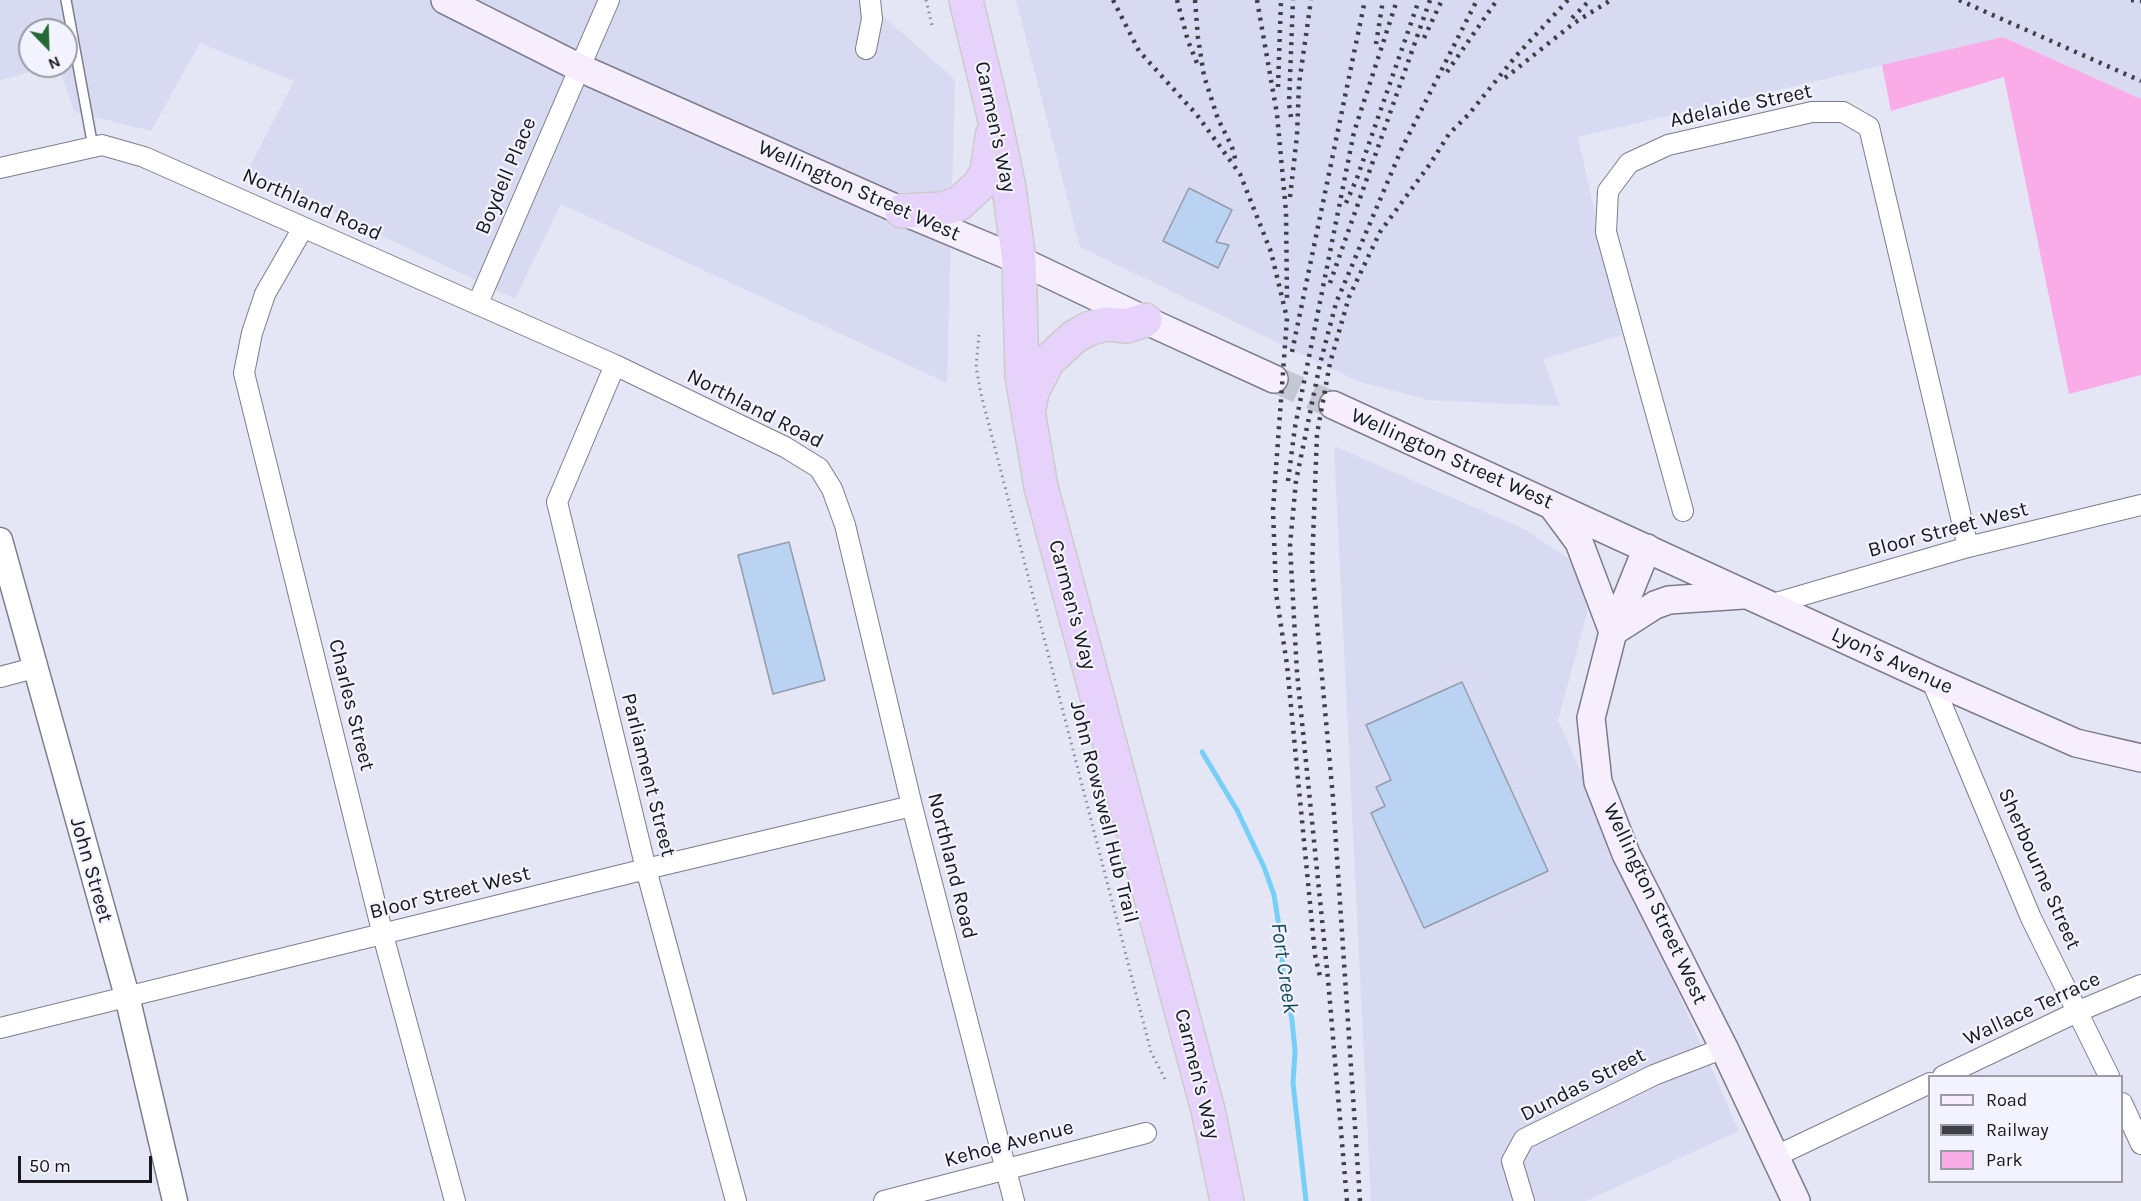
<!DOCTYPE html>
<style>
body{margin:0}
#map{position:relative;width:2141px;height:1201px;overflow:hidden;background:#e4e6f6;font-family:Karla,sans-serif}
canvas{display:block}
.legend{position:absolute;left:1928px;top:1075px;width:195px;height:108px;box-sizing:border-box;background:#f2f3fe;border:2px solid #9a9ba4;margin:0;padding:8px 10px;list-style:none;font-size:18px;color:#17171d}
.legend li{display:flex;align-items:center;gap:12px;height:30px}
.legend b{width:30px;border:2px solid #9a9ba4}
.north{position:absolute;left:18px;top:18px;width:60px;height:60px;box-sizing:border-box;background:#f2f3fe;border:2px solid #9a9ba4;border-radius:50%;rotate:157deg;font-size:16px;font-weight:700;line-height:24px;text-align:center;color:#17171d}
.north::after{content:'';display:block;margin:auto;width:21px;height:27px;background:#236935;clip-path:polygon(50% 0,100% 100%,50% 72%,0 100%)}
.scale{position:absolute;left:18px;top:1156px;width:134px;height:27px;box-sizing:border-box;border:3px solid #17171d;border-top:0;padding-left:8px;font-size:18px;line-height:21px;white-space:nowrap;color:#17171d;-webkit-text-stroke:4px #f2f3fe;paint-order:stroke}
</style>
<div id="map">
<canvas width="2141" height="1201"></canvas>
<ul class="legend">
<li><b style="height:8px;background:#f6eefd"></b>Road</li>
<li><b style="height:8px;background:#3f3f47"></b>Railway</li>
<li><b style="height:16px;background:#faace9"></b>Park</li>
</ul>
<div class="north">N</div>
<div class="scale">50 m</div>
</div>
<script>
const c = document.querySelector('canvas').getContext('2d');
c.lineJoin = 'round';
function fillPath(path, color) { c.fillStyle = color; c.fill(path, 'evenodd'); }
const toPath = rows => new Path2D(rows.map(r => 'M' + r).join(''));
function trace(path, color, width, dash) { c.strokeStyle = color; c.lineWidth = width; c.lineCap = dash ? 'butt' : 'round'; c.setLineDash(dash || []); c.stroke(path); }
function label(font, color, halo, rows, align = 'center') {
  c.font = font + ' Karla,sans-serif'; c.lineWidth = 4.5; c.setLineDash([]); c.textBaseline = 'middle'; c.strokeStyle = halo; c.fillStyle = color; for (const [text, x, y, turn = 0] of rows) {
    c.save(); c.translate(x, y); c.rotate((+turn || 0) * Math.PI / 180); c.textAlign = isNaN(turn) ? turn : align; if (halo) c.strokeText(text, 0, 0); c.fillText(text, 0, 0); c.restore();
  }
}
const built = toPath([
 [0,0,869,0,870,4,955,80,947,383,561,204,515,299,247,172,294,81,200,43,151,131,74,112,59,66,66,66,66,30,30,30,30,66,52,66,0,80],
 [1016,0,2141,0,2141,99,2003,37,1578,137,1622,335,1543,359,1560,406,1428,400,1357,381,1080,247],
 [1334,446,1528,531,1582,568,1587,613,1558,720,1739,1131,1586,1201,1371,1201]
]);
const green = toPath([
 [2003,37,2141,99,2141,375,2069,394,2004,77,1891,111,1882,65]
]);
const stream = toPath([
 [1202,752,1237,810,1264,867,1274,895,1281,939,1283,975,1292,1020,1295,1051,1293,1083,1306,1201]
]);
const building = toPath([
 [1189,188,1232,210,1216,242,1229,245,1218,268,1163,241,1189,188],
 [789,542,825,680,773,694,738,555,789,542],
 [1462,682,1548,871,1424,928,1371,813,1385,806,1376,787,1391,780,1366,725,1462,682]
]);
const secondaryTunnel = toPath([
 [1274,379,1333,405]
]);
const path = toPath([
 [926,0,932,25],
 [979,335,976,367,981,394,1151,1052,1167,1083]
]);
const service = toPath([
 [66,0,93,147]
]);
const minor = toPath([
 [866,49,872,19,870,0],
 [0,168,102,145,144,157,615,365,785,447,819,468,832,489,845,525,912,806,1014,1201],
 [303,228,265,294,252,333,244,373,383,935,455,1201],
 [478,303,609,0],
 [615,365,557,502,646,869,736,1201],
 [1683,511,1606,232,1608,191,1629,163,1668,145,1812,112,1843,112,1869,127,1968,547],
 [1769,605,1968,547,2141,505],
 [0,677,34,668],
 [1931,679,2031,918,2109,1076],
 [0,1028,646,869,912,806],
 [1943,1076,2079,1011,2141,985],
 [2122,1103,2141,1144],
 [1774,1157,1930,1083],
 [884,1201,1146,1133],
 [1524,1201,1512,1161,1524,1139,1654,1075,1724,1048]
]);
const tertiary = toPath([
 [0,540,127,996,175,1201]
]);
const secondary = toPath([
 [445,0,578,67,902,211,1019,260,1145,320,1274,379],
 [1333,405,1931,679,2076,743,2141,758],
 [1553,507,1579,542,1613,632],
 [1647,548,1613,632,1591,718,1598,782,1626,854,1724,1048,1796,1201],
 [1613,632,1655,605,1669,600,1743,595]
]);
const trunk = toPath([
 [966,0,994,116,1009,188,1019,260,1022,376,1041,487,1208,1110,1227,1201],
 [902,211,941,209,959,204,980,184,987,171,992,136],
 [1029,409,1032,392,1048,361,1074,337,1088,329,1106,324,1127,326,1145,320]
]);
const rail = toPath([
 [1113,0,1139,51,1197,115,1240,174,1271,252,1287,318,1273,509,1276,593,1287,665,1315,955,1321,981],
 [1177,0,1188,41,1197,63],
 [1195,0,1198,38,1204,76,1218,119,1232,147,1236,162],
 [1257,0,1277,114,1286,212,1287,298],
 [1959,0,2141,81],
 [2131,0,2141,1],
 [1572,18,1590,0],
 [1424,38,1442,0],
 [1376,44,1383,0],
 [1447,72,1497,0],
 [1505,78,1574,23,1611,0],
 [1278,87,1281,0],
 [1291,117,1289,104,1293,0],
 [1290,197,1297,136,1299,84,1311,0],
 [1346,203,1357,178,1419,0],
 [1330,283,1430,0],
 [1292,352,1365,0],
 [1288,481,1295,427,1354,132,1397,0],
 [1347,1201,1328,979,1297,673,1290,545,1296,481,1320,364,1336,303,1402,148,1477,0],
 [1360,1201,1333,798,1312,567,1317,434,1330,363,1349,297,1380,232,1430,164,1449,134,1469,114,1516,56,1568,0]
]);
const streetNames = [
 ["Adelaide Street",1741,106,-12],
 ["Carmen's Way",995,127,78],
 ["Boydell Place",506,176,-67],
 ["Wellington Street West",859,191,24],
 ["Northland Road",312,205,24],
 ["Northland Road",755,409,27],
 ["Wellington Street West",1452,459,24],
 ["Bloor Street West",1948,530,-15],
 ["Carmen's Way",1072,605,75],
 ["Lyon's Avenue",1892,661,25],
 ["Charles Street",351,705,76],
 ["Parliament Street",648,775,76],
 ["John Rowswell Hub Trail",1104,812,76],
 ["Northland Road",952,866,76],
 ["Sherbourne Street",2039,869,66],
 ["John Street",91,870,74],
 ["Bloor Street West",450,893,-14],
 ["Wellington Street West",1655,904,65],
 ["Wallace Terrace",2032,1009,-25],
 ["Carmen's Way",1197,1074,76],
 ["Dundas Street",1583,1085,-27],
 ["Kehoe Avenue",1009,1144,-15]
];
const waterNames = [
 ["Fort Creek",1284,968,82]
];
fillPath(built, '#d8daf2');
fillPath(green, '#faace9');
trace(stream, '#75cff7', 5);
fillPath(building, '#bad3f2');
trace(building, '#929caa', 1.5);
trace(secondaryTunnel, '#c5c7d5', 27, [27, 14]);
trace(service, '#7c7d8c', 12);
trace(minor, '#7c7d8c', 22);
trace(tertiary, '#7c7d8c', 27);
trace(secondary, '#7c7d8c', 30);
trace(trunk, '#cccccd', 36);
trace(path, '#868792', 3, [1.5, 4.5]);
trace(service, '#fff', 9);
trace(minor, '#fff', 20);
trace(tertiary, '#fff', 24);
trace(secondary, '#f6eefd', 27);
trace(trunk, '#e6d2fa', 33);
trace(rail, '#3f3f47', 4.5, [3, 6]);
label('21px', '#17171d', '#f2f3fe', streetNames);
label('italic 22px', '#15495d', '#f2f3fe', waterNames);
</script>
